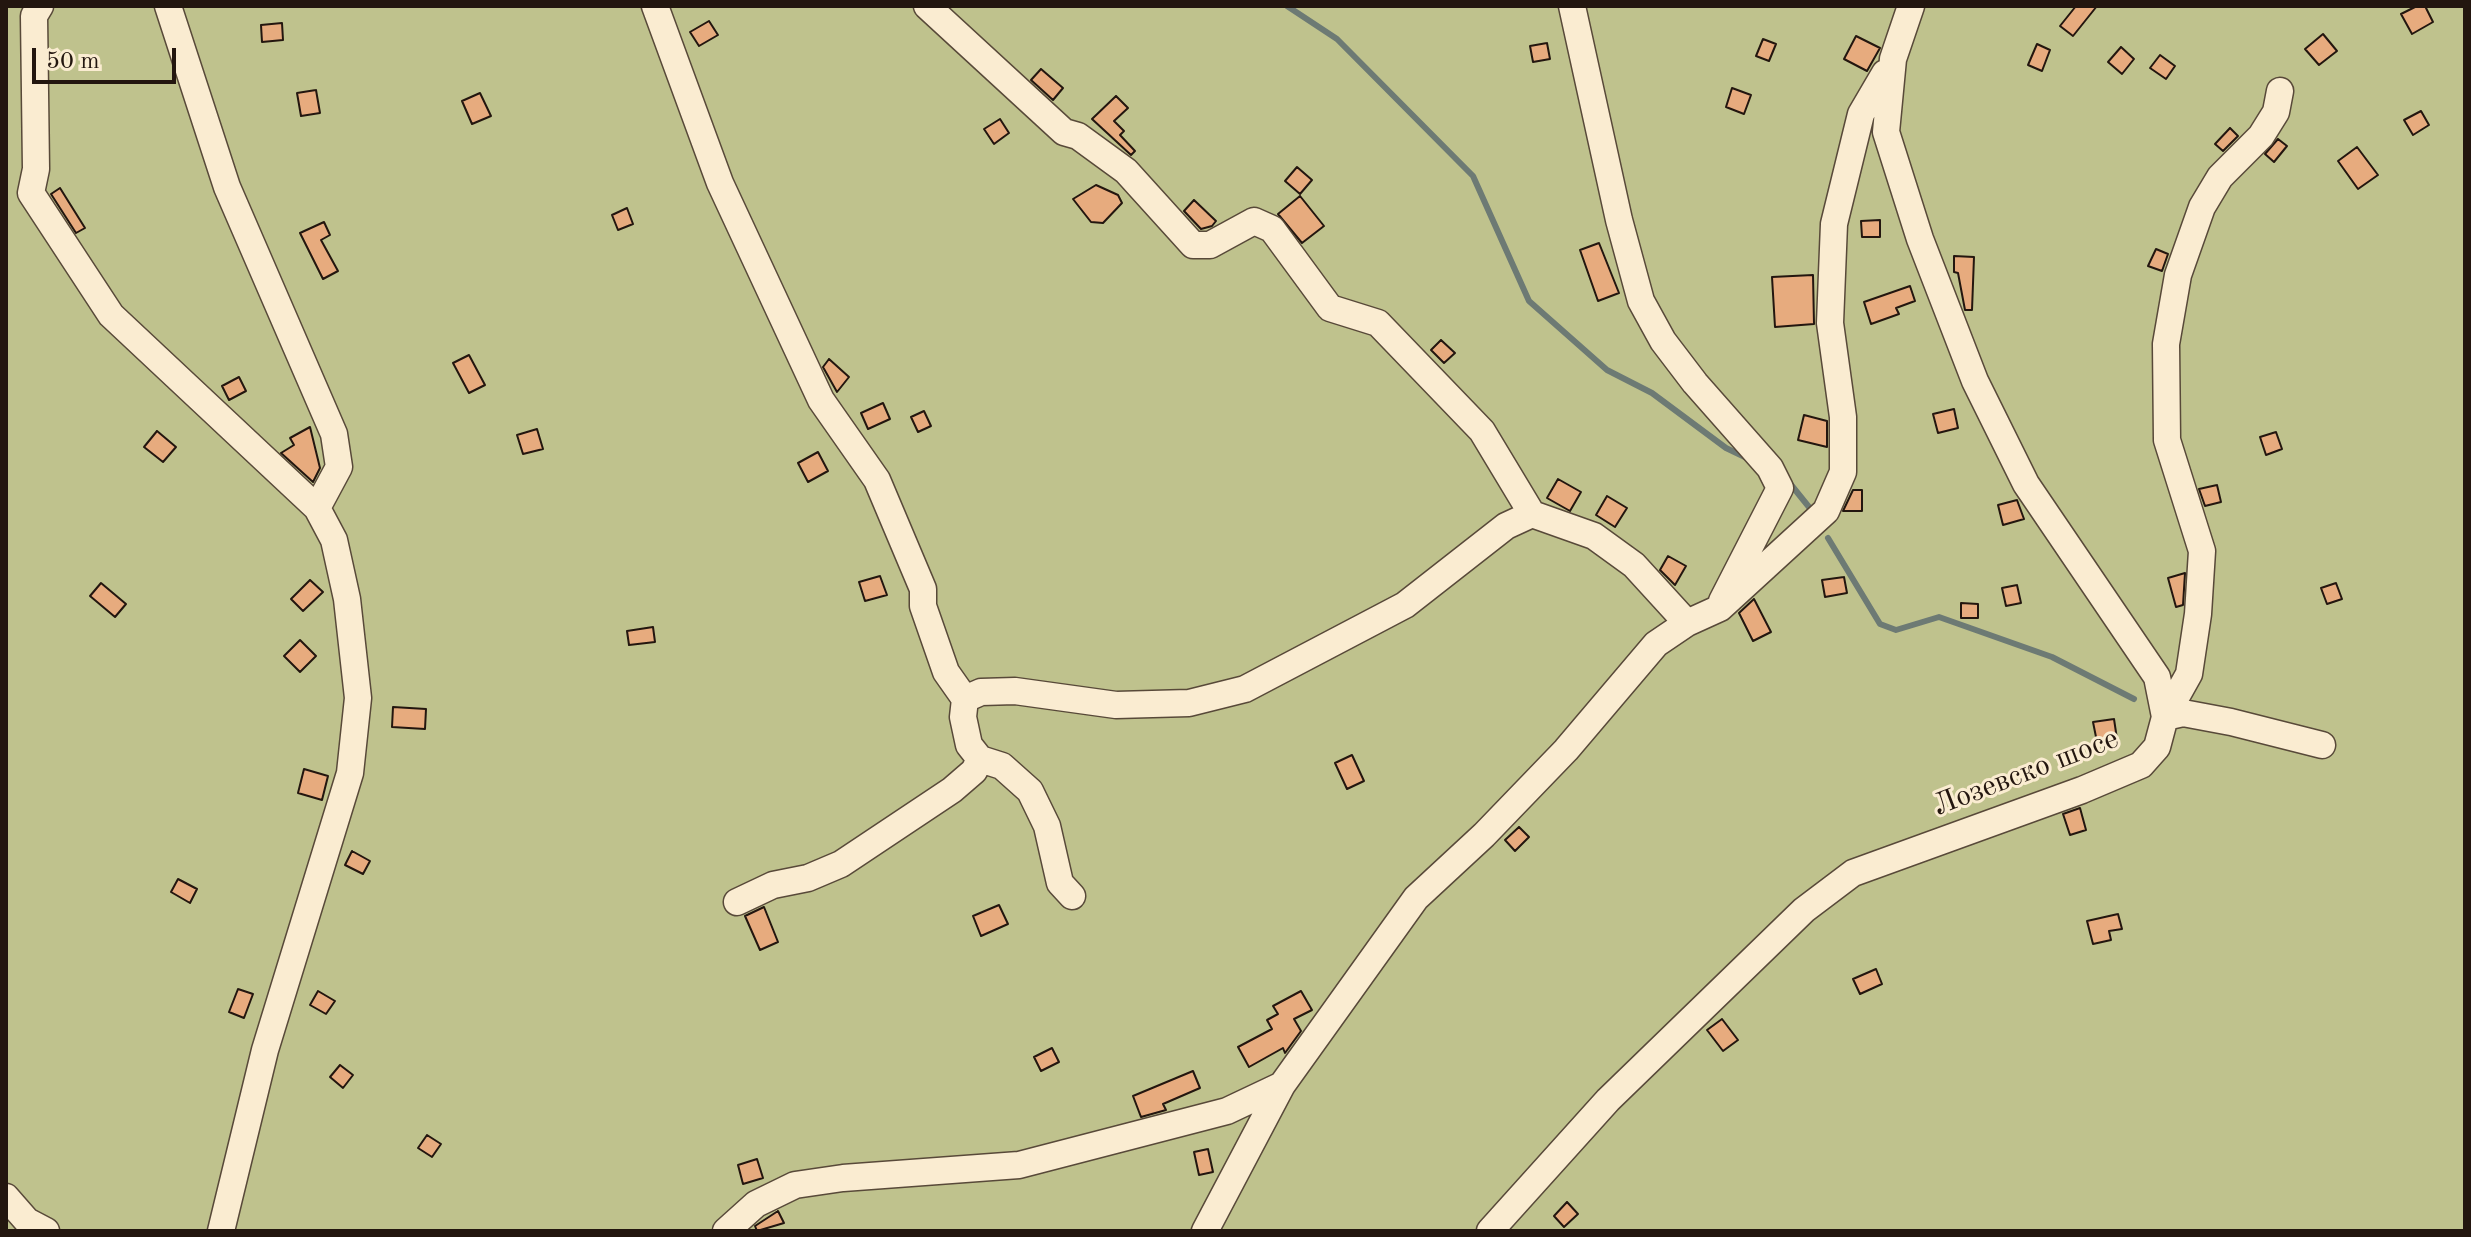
<!DOCTYPE html>
<meta charset="utf-8">
<style>
body{margin:0}
#map{position:relative;width:2471px;height:1237px;overflow:hidden;background:#f7e1b8;font-family:"Old Standard TT",serif}
canvas{display:block}
.frame{position:absolute;inset:0;border:8px solid #23160f;pointer-events:none}
.scale{position:absolute;left:32px;top:48px;width:144px;height:36px;box-sizing:border-box;border:4px solid #23160f;border-top:0;padding-left:10px;font-size:24px;line-height:28px;white-space:nowrap;color:#23160f;-webkit-text-stroke:6px #faecd1;paint-order:stroke}
</style>
<div id="map">
<canvas width="2471" height="1237"></canvas>
<div class="frame"></div>
<div class="scale">50 m</div>
</div>
<script>
const c = document.querySelector('canvas').getContext('2d');
c.lineJoin = 'round';
function fillPath(path, color) { c.fillStyle = color; c.fill(path, 'evenodd'); }
const toPath = rows => new Path2D(rows.map(r => 'M' + r).join(''));
function trace(path, color, width, dash) { c.strokeStyle = color; c.lineWidth = width; c.lineCap = dash ? 'butt' : 'round'; c.setLineDash(dash || []); c.stroke(path); }
function label(font, color, halo, rows, align = 'center') {
  c.font = font + ' "Old Standard TT",serif'; c.lineWidth = 6; c.setLineDash([]); c.textBaseline = 'middle'; c.strokeStyle = halo; c.fillStyle = color; for (const [text, x, y, turn = 0] of rows) {
    c.save(); c.translate(x, y); c.rotate((+turn || 0) * Math.PI / 180); c.textAlign = isNaN(turn) ? turn : align; if (halo) c.strokeText(text, 0, 0); c.fillText(text, 0, 0); c.restore();
  }
}
const green = toPath([
 [6,6,2465,6,2465,1231,6,1231]
]);
const stream = toPath([
 [1287,6,1337,39,1473,176,1529,301,1607,370,1652,393,1726,448,1749,459],
 [1788,481,1813,512],
 [1828,538,1880,624,1896,630,1939,617,2052,657,2134,699]
]);
const building = toPath([
 [2076,6,2097,6,2073,36,2060,26,2076,6],
 [2417,6,2425,6,2433,22,2412,34,2401,14,2417,6],
 [709,21,718,35,699,46,690,32,709,21],
 [282,23,283,40,262,42,261,25,282,23],
 [2323,34,2337,51,2319,65,2305,49,2323,34],
 [1856,36,1880,48,1867,71,1844,59,1856,36],
 [1763,39,1776,44,1769,61,1756,56,1763,39],
 [1547,43,1550,59,1533,62,1530,46,1547,43],
 [2037,44,2050,50,2042,71,2028,65,2037,44],
 [2121,47,2134,59,2122,74,2108,62,2121,47],
 [2160,55,2175,66,2166,79,2150,68,2160,55],
 [1041,69,1063,88,1053,100,1031,80,1041,69],
 [1732,88,1751,95,1744,114,1726,107,1732,88],
 [316,90,320,113,301,116,297,93,316,90],
 [480,93,491,116,472,124,462,101,480,93],
 [1116,96,1128,108,1114,121,1124,131,1120,135,1135,151,1131,155,1092,119,1116,96],
 [2421,111,2429,125,2413,135,2404,120,2421,111],
 [1000,119,1009,133,994,144,984,129,1000,119],
 [2230,128,2238,136,2223,151,2215,144,2230,128],
 [2278,139,2287,146,2274,162,2265,154,2278,139],
 [2357,147,2378,175,2358,189,2338,161,2357,147],
 [1297,167,1312,180,1300,194,1285,181,1297,167],
 [1096,185,1118,195,1122,203,1103,223,1091,222,1073,199,1096,185],
 [60,188,85,228,76,233,51,194,60,188],
 [1300,196,1324,226,1302,243,1278,214,1300,196],
 [1194,200,1216,221,1212,226,1201,229,1184,211,1194,200],
 [627,208,633,224,618,230,612,215,627,208],
 [1880,220,1880,237,1862,237,1861,221,1880,220],
 [324,222,330,235,321,240,338,271,323,279,300,233,324,222],
 [1599,243,1619,293,1598,301,1580,250,1599,243],
 [2156,249,2168,254,2162,271,2148,266,2156,249],
 [1954,256,1974,257,1972,310,1965,310,1958,273,1954,272,1954,256],
 [1813,275,1814,324,1775,327,1772,277,1813,275],
 [1910,286,1915,301,1896,308,1899,314,1871,324,1864,302,1910,286],
 [1441,340,1455,353,1444,363,1431,350,1441,340],
 [469,355,485,385,469,393,453,363,469,355],
 [829,359,849,377,837,392,823,367,829,359],
 [239,377,246,391,229,400,222,386,239,377],
 [883,403,890,419,868,429,861,413,883,403],
 [1954,409,1958,428,1938,433,1933,414,1954,409],
 [924,411,931,426,918,432,911,417,924,411],
 [1804,415,1827,421,1827,447,1798,440,1804,415],
 [310,427,320,468,313,482,281,453,294,445,290,438,310,427],
 [537,429,543,449,523,454,517,435,537,429],
 [157,431,176,447,163,462,144,447,157,431],
 [2276,432,2282,449,2266,455,2260,437,2276,432],
 [818,452,828,471,808,482,798,463,818,452],
 [1558,479,1581,492,1570,511,1547,498,1558,479],
 [2217,485,2221,502,2205,506,2199,489,2217,485],
 [1853,490,1862,490,1862,511,1843,511,1853,490],
 [1607,496,1627,508,1615,527,1596,515,1607,496],
 [2017,500,2024,519,2003,525,1998,505,2017,500],
 [1668,556,1686,566,1675,585,1660,570,1668,556],
 [2185,573,2183,605,2176,607,2168,578,2185,573],
 [880,576,887,595,865,601,859,582,880,576],
 [1844,577,1847,593,1825,597,1822,580,1844,577],
 [310,580,323,592,303,611,291,599,310,580],
 [101,583,126,604,115,617,90,596,101,583],
 [2336,583,2342,599,2327,604,2321,588,2336,583],
 [2017,585,2021,603,2006,606,2002,588,2017,585],
 [1754,599,1771,632,1753,641,1739,613,1754,599],
 [1961,603,1978,604,1978,618,1961,618,1961,603],
 [653,627,655,642,629,645,627,631,653,627],
 [300,640,316,656,300,672,284,656,300,640],
 [393,707,426,709,425,729,392,727,393,707],
 [2114,719,2117,739,2097,742,2093,722,2114,719],
 [1352,755,1364,781,1347,789,1335,763,1352,755],
 [304,769,328,776,322,800,298,793,304,769],
 [2080,808,2086,830,2070,835,2063,814,2080,808],
 [1519,827,1529,837,1515,851,1505,840,1519,827],
 [352,851,370,861,363,874,345,865,352,851],
 [178,879,197,889,190,903,171,892,178,879],
 [999,905,1008,924,981,936,973,916,999,905],
 [764,907,778,942,760,950,745,916,764,907],
 [2118,914,2122,929,2109,931,2111,940,2093,944,2087,921,2118,914],
 [1876,969,1882,984,1860,994,1853,979,1876,969],
 [238,989,253,994,244,1018,229,1012,238,989],
 [318,991,335,1001,326,1014,310,1005,318,991],
 [1301,991,1312,1010,1294,1019,1301,1031,1285,1053,1283,1048,1249,1067,1238,1047,1272,1029,1267,1020,1278,1014,1273,1006,1301,991],
 [1722,1019,1738,1040,1723,1051,1707,1030,1722,1019],
 [1052,1048,1059,1062,1041,1071,1034,1057,1052,1048],
 [340,1065,353,1075,343,1088,330,1077,340,1065],
 [1193,1071,1200,1088,1163,1104,1166,1110,1141,1117,1133,1096,1193,1071],
 [427,1135,441,1144,432,1157,418,1148,427,1135],
 [1208,1149,1213,1172,1199,1175,1194,1152,1208,1149],
 [757,1159,763,1178,743,1184,738,1165,757,1159],
 [1567,1202,1578,1214,1564,1227,1554,1216,1567,1202],
 [778,1211,784,1223,757,1231,755,1226,778,1211]
]);
const minor = toPath([
 [40,6,34,16,36,169,31,193,111,315,317,508,334,540,347,599,358,698,350,773,265,1050,221,1231],
 [168,6,227,187,334,434,339,467,317,508],
 [655,6,720,183,821,400,877,480,923,589,923,606,946,672,965,699],
 [927,6,1064,132,1078,136,1126,171,1193,245,1210,245,1254,221,1272,229,1330,308,1378,323,1482,431,1532,514,1594,536,1634,565,1687,623],
 [1572,6,1619,220,1641,301,1663,341,1695,383,1770,468,1780,488,1722,601],
 [2165,717,2189,674,2198,614,2202,551,2167,440,2166,344,2178,275,2202,207,2220,177,2261,136,2276,112,2280,91],
 [2165,717,2183,713,2231,722,2322,745],
 [980,759,1002,766,1030,791,1047,826,1060,883,1072,896],
 [737,902,773,885,808,878,841,864,952,790,974,771,980,759,969,745,963,717,965,699,981,692,1015,691,1116,705,1189,703,1245,689,1405,605,1506,526,1532,514],
 [6,1197,27,1221,46,1231],
 [726,1231,756,1204,795,1185,843,1178,1019,1165,1227,1111,1282,1085],
 [1205,1231,1282,1085,1416,898,1484,835,1566,750,1656,644,1687,623,1720,608,1826,511,1843,472,1843,417,1830,323,1834,224,1861,114,1885,73],
 [1490,1231,1608,1100,1804,910,1853,873,2082,790,2141,765,2157,747,2165,717,2157,677,2026,484,1975,381,1920,239,1886,132,1893,59,1911,6]
]);
const streetNames = [
 ["Лозевско шосе",2026,773,-21]
];
fillPath(green, '#bfc28d');
trace(stream, '#6d7a74', 6);
fillPath(building, '#e7ab7e');
trace(building, '#23160f', 2);
trace(minor, '#584939', 29);
trace(minor, '#faecd1', 26);
label('30px', '#23160f', '#faecd1', streetNames);
</script>
